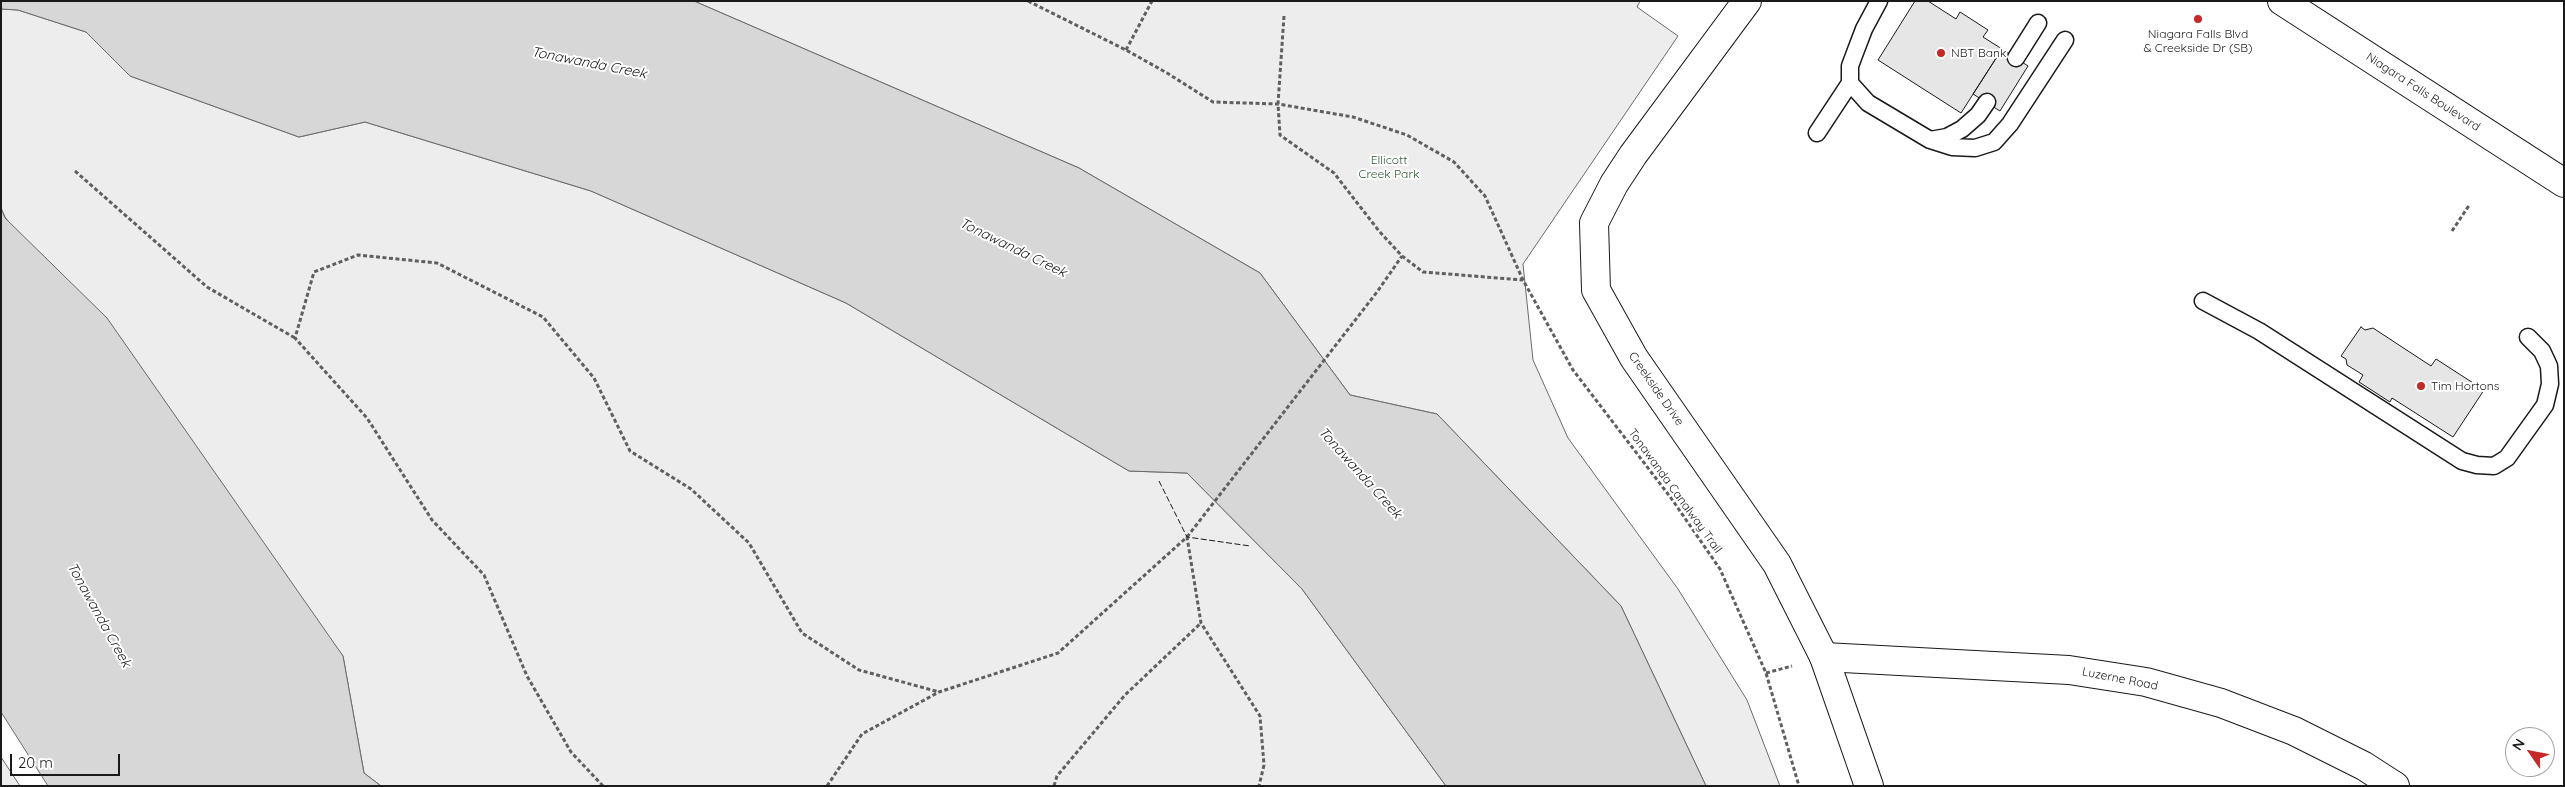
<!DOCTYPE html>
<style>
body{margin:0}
#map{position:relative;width:2565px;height:787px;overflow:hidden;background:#fff;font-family:Quicksand,sans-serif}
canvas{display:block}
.frame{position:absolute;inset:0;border:2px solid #1a1a1a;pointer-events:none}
.north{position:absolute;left:2505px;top:727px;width:50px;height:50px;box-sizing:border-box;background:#fff;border:1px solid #a3a3a3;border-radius:50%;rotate:303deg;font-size:14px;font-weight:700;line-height:20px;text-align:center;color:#1a1a1a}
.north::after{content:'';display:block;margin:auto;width:18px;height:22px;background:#c62828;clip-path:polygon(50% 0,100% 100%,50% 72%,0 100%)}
.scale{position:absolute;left:10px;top:754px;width:110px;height:22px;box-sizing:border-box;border:2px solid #1a1a1a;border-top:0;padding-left:6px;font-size:15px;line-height:18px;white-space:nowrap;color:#1a1a1a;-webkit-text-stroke:4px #fff;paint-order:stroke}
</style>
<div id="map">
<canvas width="2565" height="787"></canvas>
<div class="frame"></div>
<div class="north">N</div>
<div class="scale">20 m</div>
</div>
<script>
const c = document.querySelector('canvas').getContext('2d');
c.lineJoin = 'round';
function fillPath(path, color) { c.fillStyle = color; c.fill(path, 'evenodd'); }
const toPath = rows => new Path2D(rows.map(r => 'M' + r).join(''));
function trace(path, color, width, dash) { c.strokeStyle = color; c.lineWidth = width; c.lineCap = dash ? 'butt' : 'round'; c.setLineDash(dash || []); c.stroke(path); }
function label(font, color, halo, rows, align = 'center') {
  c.font = font + ' Quicksand,sans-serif'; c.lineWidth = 4; c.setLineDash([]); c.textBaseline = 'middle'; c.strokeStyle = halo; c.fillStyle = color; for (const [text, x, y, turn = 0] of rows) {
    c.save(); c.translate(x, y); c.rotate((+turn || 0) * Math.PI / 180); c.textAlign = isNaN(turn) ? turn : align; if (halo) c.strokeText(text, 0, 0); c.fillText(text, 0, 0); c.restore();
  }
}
const built = toPath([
 [694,1,1640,1,1637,7,1678,36,1523,264,1533,360,1568,438,1678,589,1747,700,1780,786,1706,786,1621,606,1437,414,1350,395,1260,273,1079,168,694,1],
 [1,9,18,10,86,32,130,76,299,137,365,122,591,191,846,303,1129,471,1187,473,1302,589,1446,786,381,786,364,773,343,656,5,217,1,208,1,9],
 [1,757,20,786,1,786,1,757]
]);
const water = toPath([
 [1,1,694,1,1079,168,1260,273,1350,395,1437,414,1621,606,1706,786,1446,786,1302,589,1187,473,1129,471,846,303,591,191,365,122,299,137,130,76,86,32,18,10,1,9,1,1],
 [1,208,5,218,107,318,343,656,364,773,381,786,48,786,1,712,1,208]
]);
const building = toPath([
 [1915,1,1928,1,1956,19,1960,12,1988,30,1983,37,2002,49,1961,113,1878,60,1915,1],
 [2002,49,2028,66,2000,111,1973,94,2002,49],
 [2361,327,2365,330,2373,328,2431,366,2436,359,2484,390,2453,437,2392,398,2390,402,2359,382,2363,375,2347,365,2346,359,2341,356,2361,327]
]);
const path = toPath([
 [1028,1,1126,50,1167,73,1213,102,1278,104,1353,117,1407,135,1454,162,1485,196,1523,280,1573,370,1671,498,1720,569,1766,673,1799,786],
 [1284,16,1278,104,1280,135,1334,173,1379,231,1402,256,1423,272,1523,280],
 [1126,50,1152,1],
 [75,171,207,287,295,338],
 [2452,231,2470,204],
 [1187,537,1377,292,1402,256],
 [1766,673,1792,666],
 [603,786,571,752,527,676,484,575,432,520,367,418,295,338,314,272,358,255,437,263,543,317,594,378,630,451,691,489,749,543,802,633,859,670,939,692],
 [827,786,862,734,939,692,1058,653,1187,537,1201,623,1260,716,1264,765,1259,786],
 [1054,786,1057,776,1125,695,1201,623]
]);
const service = toPath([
 [2016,58,2038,23],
 [1850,83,1868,103,1930,140,1952,147,1975,148,1994,142,2010,124,2065,40],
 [1817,133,1850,83,1850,66,1856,50,1864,29,1879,1],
 [1930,140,1947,137,1962,129,1978,115,1987,102],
 [2203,301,2259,331,2462,461,2477,465,2494,466,2507,458,2545,405,2550,384,2549,366,2542,351,2528,337]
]);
const minor = toPath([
 [1824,657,2069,670,2146,682,2221,703,2294,731,2364,766,2395,786]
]);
const tertiary = toPath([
 [1747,1,1633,155,1614,184,1594,223,1596,290,1634,358,1777,564,1824,657,1869,786]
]);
const primary = toPath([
 [2282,1,2564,183]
]);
const fence = toPath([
 [1159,481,1187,537,1250,546]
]);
const markers = [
 [2198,19,5,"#c62828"],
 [1941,53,5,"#c62828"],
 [2421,386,5,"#c62828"]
];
const poiNames = [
 ["Niagara Falls Blvd",2198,34,"center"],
 ["& Creekside Dr (SB)",2198,48,"center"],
 ["NBT Bank",1951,53],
 ["Tim Hortons",2431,386]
];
const streetNames = [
 ["Niagara Falls Boulevard",2423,92,33],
 ["Creekside Drive",1656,389,55],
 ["Tonawanda Canalway Trail",1675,491,54],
 ["Luzerne Road",2120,679,11]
];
const parkNames = [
 ["Ellicott",1389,160],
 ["Creek Park",1389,174]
];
const waterNames = [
 ["Tonawanda Creek",589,63,11],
 ["Tonawanda Creek",1013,248,26],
 ["Tonawanda Creek",1360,473,48],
 ["Tonawanda Creek",99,615,61]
];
fillPath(built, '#ededed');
trace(built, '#6a6a6a', 1);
fillPath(water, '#d7d7d7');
trace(water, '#6a6a6a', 1);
fillPath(building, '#e6e6e6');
trace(building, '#1a1a1a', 1);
trace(service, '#1a1a1a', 19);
trace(minor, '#1a1a1a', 30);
trace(tertiary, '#1a1a1a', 30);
trace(primary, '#1a1a1a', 30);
trace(path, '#5f5f5f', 3, [4, 2.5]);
trace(service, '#fff', 16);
trace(minor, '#fff', 28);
trace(tertiary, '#fff', 28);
trace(primary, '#fff', 28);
trace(fence, '#1a1a1a', 1, [6, 2.5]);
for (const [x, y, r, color] of markers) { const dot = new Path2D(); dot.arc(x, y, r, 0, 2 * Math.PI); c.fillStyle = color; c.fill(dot); trace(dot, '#fff', 2); }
label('12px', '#1a1a1a', '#fff', poiNames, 'left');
label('12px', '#1a1a1a', '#fff', streetNames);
label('12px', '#2b5a34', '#fff', parkNames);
label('italic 14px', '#1a1a1a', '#fff', waterNames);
</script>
